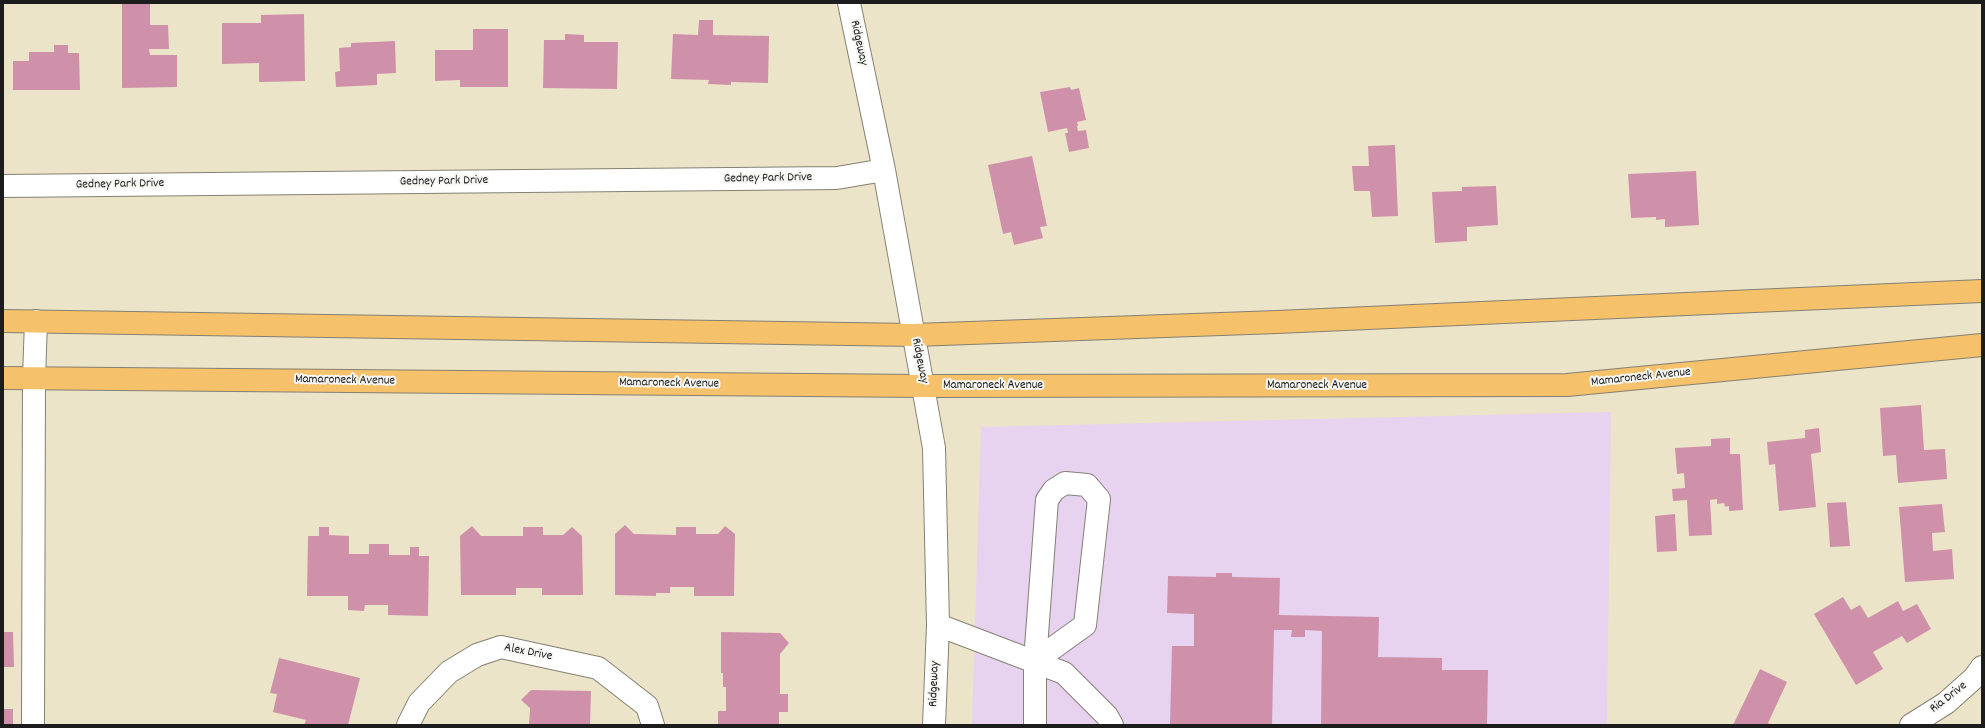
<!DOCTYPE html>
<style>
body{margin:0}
#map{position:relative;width:1985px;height:728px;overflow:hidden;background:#ece4c8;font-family:Dekko,sans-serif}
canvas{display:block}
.frame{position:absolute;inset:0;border:4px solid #1c1c1c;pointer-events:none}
</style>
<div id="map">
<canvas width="1985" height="728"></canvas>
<div class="frame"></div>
</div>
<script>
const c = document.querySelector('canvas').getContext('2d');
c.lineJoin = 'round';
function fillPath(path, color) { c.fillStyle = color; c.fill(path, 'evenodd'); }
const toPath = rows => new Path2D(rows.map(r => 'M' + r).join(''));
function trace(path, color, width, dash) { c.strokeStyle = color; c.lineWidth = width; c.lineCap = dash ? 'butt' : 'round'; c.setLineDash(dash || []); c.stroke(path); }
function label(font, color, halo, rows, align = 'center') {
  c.font = font + ' Dekko,sans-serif'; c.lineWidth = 4; c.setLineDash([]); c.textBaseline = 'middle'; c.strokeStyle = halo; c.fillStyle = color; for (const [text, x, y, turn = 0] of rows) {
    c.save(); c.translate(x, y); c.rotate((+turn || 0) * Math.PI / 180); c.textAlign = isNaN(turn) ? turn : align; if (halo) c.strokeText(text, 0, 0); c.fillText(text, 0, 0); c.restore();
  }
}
const built = toPath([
 [1611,412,1607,725,972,725,981,427]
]);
const building = toPath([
 [122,3,150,3,150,25,168,25,169,49,149,49,150,55,177,55,177,87,122,88],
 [304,14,305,81,259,82,259,63,222,64,222,23,261,23,261,15],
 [699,20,713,20,713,35,769,36,768,83,731,82,731,85,708,84,709,80,671,79,673,34,698,35],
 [473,29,508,29,508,87,460,87,460,80,435,81,435,50,473,50],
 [565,34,584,35,584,42,618,42,617,89,543,88,544,40,565,40],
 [395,41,396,73,377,74,377,85,336,87,335,72,340,71,339,48,351,47,351,43],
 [54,45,68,45,68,53,79,53,80,90,13,90,13,61,29,61,29,52,54,52],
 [1070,87,1071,90,1079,88,1086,120,1077,122,1078,126,1077,126,1078,131,1086,130,1089,148,1069,152,1065,133,1068,133,1067,128,1048,132,1040,92],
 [1395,145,1398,216,1372,217,1370,191,1354,191,1352,166,1369,166,1368,146],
 [1032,156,1047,226,1040,227,1043,238,1014,245,1011,232,1003,234,988,165],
 [1696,171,1699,225,1665,227,1665,219,1656,220,1656,217,1631,218,1628,174],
 [1496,186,1498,225,1467,227,1467,241,1435,243,1432,192,1462,191,1462,187],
 [1921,405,1924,450,1945,449,1947,479,1898,483,1896,455,1883,456,1880,408],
 [1819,428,1821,452,1811,454,1816,507,1779,511,1775,464,1769,465,1767,442,1805,438,1805,430],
 [1730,438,1730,454,1740,454,1743,510,1729,511,1729,506,1725,507,1724,503,1717,504,1717,499,1710,500,1712,535,1689,536,1687,500,1673,501,1672,489,1685,488,1684,473,1677,474,1675,448,1711,446,1711,439],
 [1846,502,1850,546,1830,547,1827,503],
 [1942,504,1945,532,1932,533,1933,551,1952,549,1954,579,1905,582,1899,507],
 [1675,514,1677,551,1657,552,1655,516],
 [625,525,634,534,676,535,676,527,696,527,696,534,718,534,725,526,735,534,734,596,694,596,694,587,670,587,670,593,656,593,656,596,615,595,615,534],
 [472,526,481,536,523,536,523,527,543,527,543,535,563,535,572,527,582,536,583,595,542,595,542,588,516,588,516,595,461,595,460,536],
 [319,527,329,527,329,535,349,536,349,554,369,554,369,544,389,544,389,555,410,555,410,547,419,547,419,556,429,556,428,616,388,615,388,605,365,605,364,611,348,610,348,596,307,596,308,536,319,536],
 [1216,573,1232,573,1232,577,1280,578,1279,615,1379,617,1378,657,1442,658,1442,670,1488,670,1487,725,1321,725,1322,631,1305,630,1305,637,1291,637,1292,630,1274,630,1272,725,1170,725,1172,646,1194,646,1194,614,1167,613,1168,576,1216,577],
 [1843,597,1851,610,1860,605,1868,618,1898,601,1903,611,1917,604,1931,629,1907,643,1902,636,1873,652,1883,669,1856,685,1814,614],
 [3,632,13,632,14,667,3,667],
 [721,632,780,633,789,643,780,654,780,694,788,694,788,712,779,712,779,725,718,725,718,711,726,711,726,687,723,687,723,673,721,673],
 [279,658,360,678,348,725,304,725,306,720,273,712,277,694,270,693],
 [1760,669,1787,682,1768,723,1772,725,1733,725],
 [531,690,591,691,590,725,529,725,530,708,521,700],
 [3,709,13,709,13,725,3,725]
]);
const minor = toPath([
 [849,3,884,170,934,448,938,625,934,725],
 [3,186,837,178,884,170],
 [938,625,1064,673,1107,716,1112,725],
 [1035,661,1085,625,1099,499,1087,485,1065,483,1054,490,1047,500,1035,661,1035,725],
 [33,725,34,378,36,321],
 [408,725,419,703,449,672,477,655,501,647,598,668,647,706,653,725],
 [1911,725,1946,703,1974,678,1982,667]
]);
const major = toPath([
 [3,321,914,335,1277,322,1982,291],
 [3,378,923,386,1567,385,1982,345]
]);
const streetNames = [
 ["Ridgeway",858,43,78],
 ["Gedney Park Drive",768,179,-1],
 ["Gedney Park Drive",444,182,-1],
 ["Gedney Park Drive",120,185,-1],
 ["Ridgeway",919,361,79],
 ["Mamaroneck Avenue",1641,378,-6],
 ["Mamaroneck Avenue",345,381,1],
 ["Mamaroneck Avenue",669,384,1],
 ["Mamaroneck Avenue",993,386],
 ["Mamaroneck Avenue",1317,386],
 ["Alex Drive",528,653,11],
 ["Ridgeway",935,684,-88],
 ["Ria Drive",1949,698,-38]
];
fillPath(built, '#e7d2ef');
fillPath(building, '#cf91aa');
trace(minor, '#848072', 24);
trace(major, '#848072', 24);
trace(minor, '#fff', 22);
trace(major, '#f5c16b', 22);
label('13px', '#1c1c1c', '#f6f6f2', streetNames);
</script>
